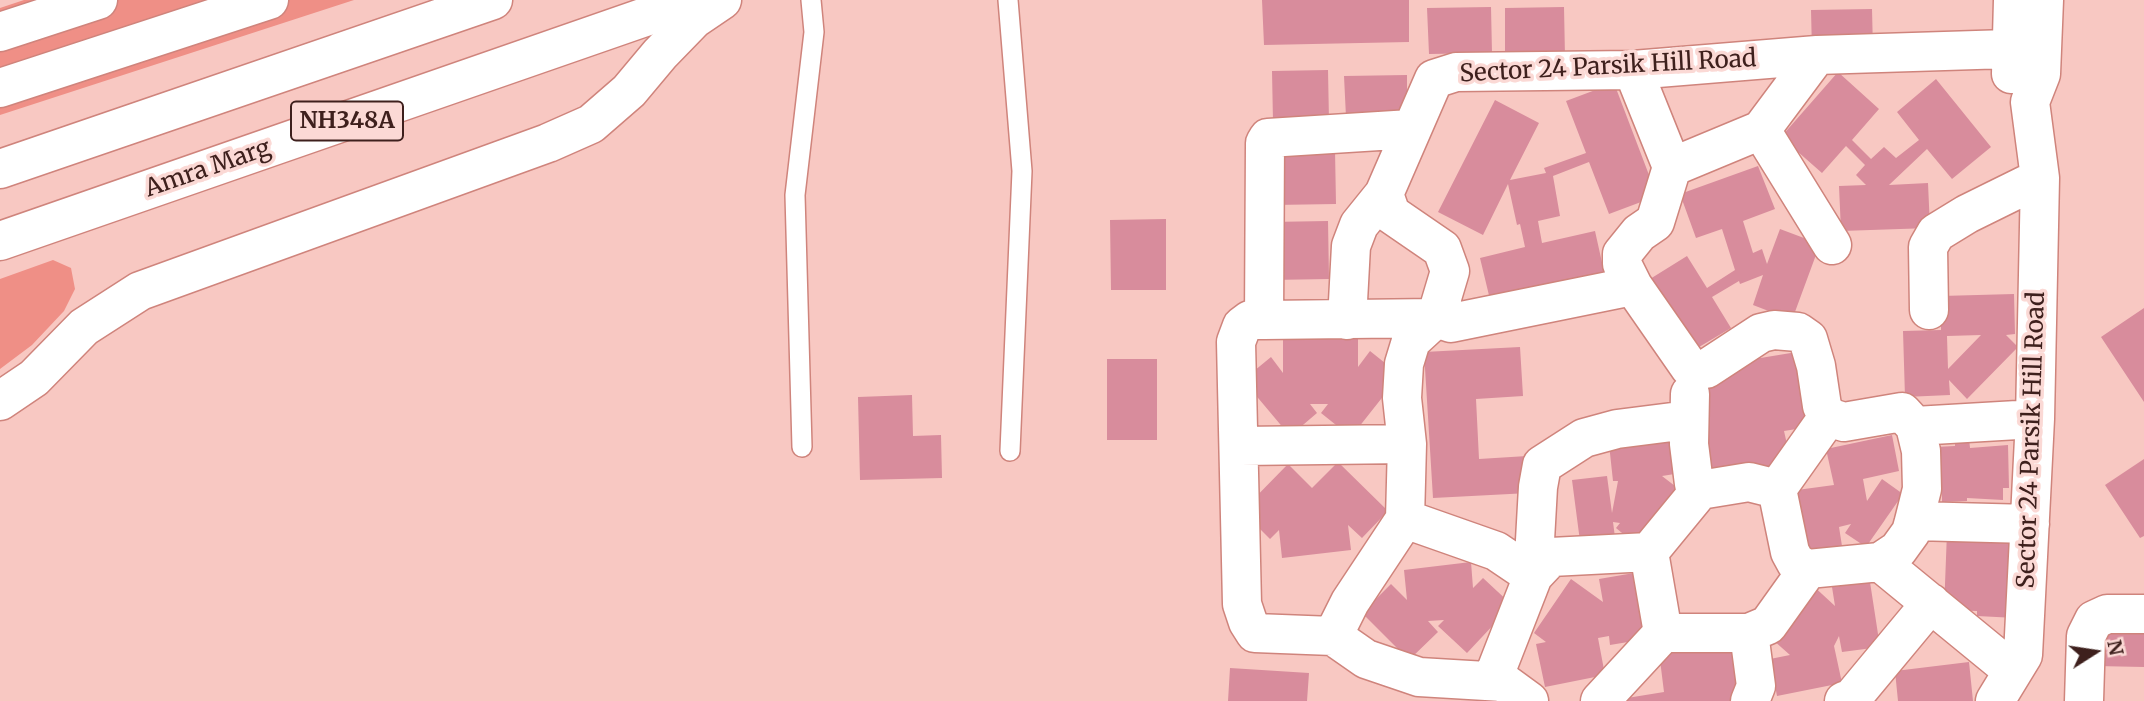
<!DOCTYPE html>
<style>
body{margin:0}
#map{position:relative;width:2144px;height:701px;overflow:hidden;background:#f8c8c2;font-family:Merriweather,serif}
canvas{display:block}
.north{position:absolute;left:2060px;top:617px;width:70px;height:70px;-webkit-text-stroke:5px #fbd9d5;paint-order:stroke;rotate:78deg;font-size:19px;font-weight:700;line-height:28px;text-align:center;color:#3e201d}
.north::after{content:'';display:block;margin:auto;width:24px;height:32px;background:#3e201d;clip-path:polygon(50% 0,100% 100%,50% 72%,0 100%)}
</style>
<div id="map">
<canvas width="2144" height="701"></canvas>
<div class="north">N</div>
</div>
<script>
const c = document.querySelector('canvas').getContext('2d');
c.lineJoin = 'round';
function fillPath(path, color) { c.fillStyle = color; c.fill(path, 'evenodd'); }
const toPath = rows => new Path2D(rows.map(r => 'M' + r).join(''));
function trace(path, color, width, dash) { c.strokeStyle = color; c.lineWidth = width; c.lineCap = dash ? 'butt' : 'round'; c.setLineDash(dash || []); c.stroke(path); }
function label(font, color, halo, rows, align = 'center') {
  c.font = font + ' Merriweather,serif'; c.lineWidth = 7; c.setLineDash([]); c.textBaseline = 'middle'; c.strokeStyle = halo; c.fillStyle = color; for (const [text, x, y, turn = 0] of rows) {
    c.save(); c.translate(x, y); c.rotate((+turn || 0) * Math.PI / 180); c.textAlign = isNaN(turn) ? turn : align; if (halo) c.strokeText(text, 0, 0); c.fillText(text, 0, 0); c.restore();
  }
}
const green = toPath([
 [24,0,354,0,0,115,0,8],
 [53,260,71,268,75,289,64,311,32,345,0,369,0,279]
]);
const building = toPath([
 [1262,0,1409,0,1409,42,1264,45],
 [1491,7,1492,53,1429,54,1427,8],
 [1564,7,1565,57,1505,59,1505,8],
 [1872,9,1873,50,1812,51,1811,10],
 [1328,70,1329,121,1273,122,1272,71],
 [1838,72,1879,109,1852,140,1871,159,1884,147,1896,158,1919,140,1897,112,1936,79,1991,147,1952,179,1927,149,1889,185,1928,183,1930,228,1841,231,1839,186,1866,185,1856,175,1865,165,1846,146,1822,173,1781,137],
 [1407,75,1407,116,1346,117,1344,76],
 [1614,83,1657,196,1609,214,1589,162,1553,176,1560,216,1538,221,1542,243,1595,231,1607,285,1493,312,1480,258,1525,247,1520,224,1517,225,1508,184,1483,235,1438,212,1495,100,1539,123,1510,180,1546,173,1544,168,1586,153,1566,101],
 [1335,150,1336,204,1274,205,1273,151],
 [1758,166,1775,209,1743,221,1753,253,1762,249,1767,264,1780,229,1820,244,1792,320,1753,305,1763,275,1740,284,1739,281,1712,297,1731,328,1694,350,1650,279,1687,256,1707,288,1735,270,1722,229,1696,238,1680,194],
 [1166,219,1166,290,1111,290,1110,220],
 [1328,221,1329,279,1271,280,1270,222],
 [2014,294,2015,334,2006,335,2018,347,1967,399,1949,380,1950,395,1905,397,1903,331,1941,330,1941,296],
 [1981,335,1948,369,1947,336],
 [2144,308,2144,402,2101,337],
 [1358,335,1358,367,1370,351,1400,375,1351,437,1321,413,1328,404,1310,404,1317,413,1290,436,1243,380,1271,357,1283,373,1283,336],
 [1520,347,1523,396,1476,399,1479,459,1527,456,1529,493,1433,498,1424,352],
 [1803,351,1815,426,1784,431,1791,462,1710,478,1694,403,1730,363],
 [1107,359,1157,359,1157,440,1107,440],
 [912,395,913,436,941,435,942,478,860,480,858,397],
 [1676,435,1681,473,1662,476,1684,493,1639,547,1616,528,1620,523,1613,522,1616,545,1581,549,1572,480,1607,476,1612,513,1618,481,1613,481,1609,444],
 [1892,435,1899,471,1863,479,1867,501,1882,479,1903,494,1866,547,1845,533,1851,524,1839,527,1842,546,1808,552,1797,490,1834,485,1826,449],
 [1955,438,1969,438,1970,448,2008,445,2009,488,2003,488,2003,500,1967,498,1967,501,1942,502,1942,487,1936,487,1935,447,1955,446],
 [2144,459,2144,536,2140,538,2105,485],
 [1338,462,1388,511,1362,538,1348,525,1351,550,1282,558,1279,530,1270,539,1242,511,1288,464,1312,488],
 [2019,531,2016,618,1977,616,1977,611,1944,610,1947,532],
 [1471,562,1473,588,1483,578,1512,605,1467,653,1438,626,1444,620,1428,621,1438,632,1409,660,1362,613,1391,584,1407,600,1404,570],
 [1634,573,1646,639,1610,645,1609,636,1598,638,1605,675,1545,687,1536,644,1546,642,1534,633,1571,579,1603,602,1599,579],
 [1809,582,1835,606,1832,587,1870,582,1880,647,1842,652,1839,636,1834,646,1842,683,1777,696,1770,659,1790,655,1764,632],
 [2097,632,2144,634,2144,667,2096,666],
 [1733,643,1740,698,1730,699,1732,701,1627,701,1627,698,1664,692,1659,652],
 [1969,662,1973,701,1898,701,1895,671],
 [1230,668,1309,673,1307,701,1228,701]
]);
const lane = toPath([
 [1008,0,1022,171,1010,451],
 [802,447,795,195,814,32,811,0]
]);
const street = toPath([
 [0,32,98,0],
 [1817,55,1761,130,1672,167,1655,222,1639,233,1622,254,1622,264,1633,286,1690,368,1706,369,1761,333,1774,330,1798,332,1808,339,1816,366,1822,406,1828,417,1844,422,1902,412,1915,426,1921,451,1922,489,1914,521,1911,532,1898,550,1880,562,1808,569,1796,563,1790,552,1777,489,1828,417],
 [1633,70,1672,167],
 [2011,74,2013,0],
 [0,88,269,0],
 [1761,130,1832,245],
 [1929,310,1928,247,1936,233,1967,214,2040,178],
 [1264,320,1265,143,1268,138,1411,129],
 [1347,320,1351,246,1359,225,1384,194],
 [1690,394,1689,444,1694,484,1700,490],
 [1915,426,2035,419],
 [1241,446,1407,444],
 [1405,519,1496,551,1533,576],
 [1914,521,2030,524],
 [1880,562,2013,671],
 [1533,576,1538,487,1542,465,1584,438,1617,429,1688,420],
 [1663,633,1649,552,1700,490,1749,482,1777,489],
 [1749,633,1768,625,1808,569],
 [1333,636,1255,633,1248,622,1242,604,1236,342,1242,326,1250,320,1264,320,1436,318,1451,323,1633,286],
 [1492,681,1533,576,1551,557,1649,552],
 [1529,701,1503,682,1419,677,1366,659,1333,636,1350,602,1405,519,1407,444,1402,398,1404,364,1411,341,1436,318,1450,271,1442,249,1391,214,1384,194,1434,79,1456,72,1633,70,1817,55,2040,48],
 [1600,701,1663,633,1749,633,1756,686,1750,701],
 [1844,701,1852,698,1931,603],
 [1995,701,2023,655,2035,419,2040,178,2030,102,2041,74,2044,0],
 [2084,701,2086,636,2094,620,2107,614,2144,614]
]);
const secondary = toPath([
 [0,401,34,378,84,327,140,291,548,143,591,124,629,91,660,54,694,19,722,0]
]);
const highway = toPath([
 [0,169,493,0],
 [0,241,694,0]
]);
const shields = [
 [347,121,112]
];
const shieldNames = [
 ["NH348A",347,121]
];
const streetNames = [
 ["Sector 24 Parsik Hill Road",1608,67,-3],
 ["Amra Marg",208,169,-19],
 ["Sector 24 Parsik Hill Road",2032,440,-88]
];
fillPath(green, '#ef8f86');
fillPath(building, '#d88c9c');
trace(lane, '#cf847c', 22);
trace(street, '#cf847c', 41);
trace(secondary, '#cf847c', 41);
trace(highway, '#cf847c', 41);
trace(lane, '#fff', 19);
trace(street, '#fff', 38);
trace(secondary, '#fff', 38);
trace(highway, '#fff', 38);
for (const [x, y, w] of shields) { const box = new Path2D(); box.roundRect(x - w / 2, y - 19.5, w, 39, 5); c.fillStyle = '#fbd9d5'; c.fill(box); trace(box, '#3e201d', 2); }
label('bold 23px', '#3e201d', null, shieldNames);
label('24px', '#3e201d', '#fbd9d5', streetNames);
</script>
